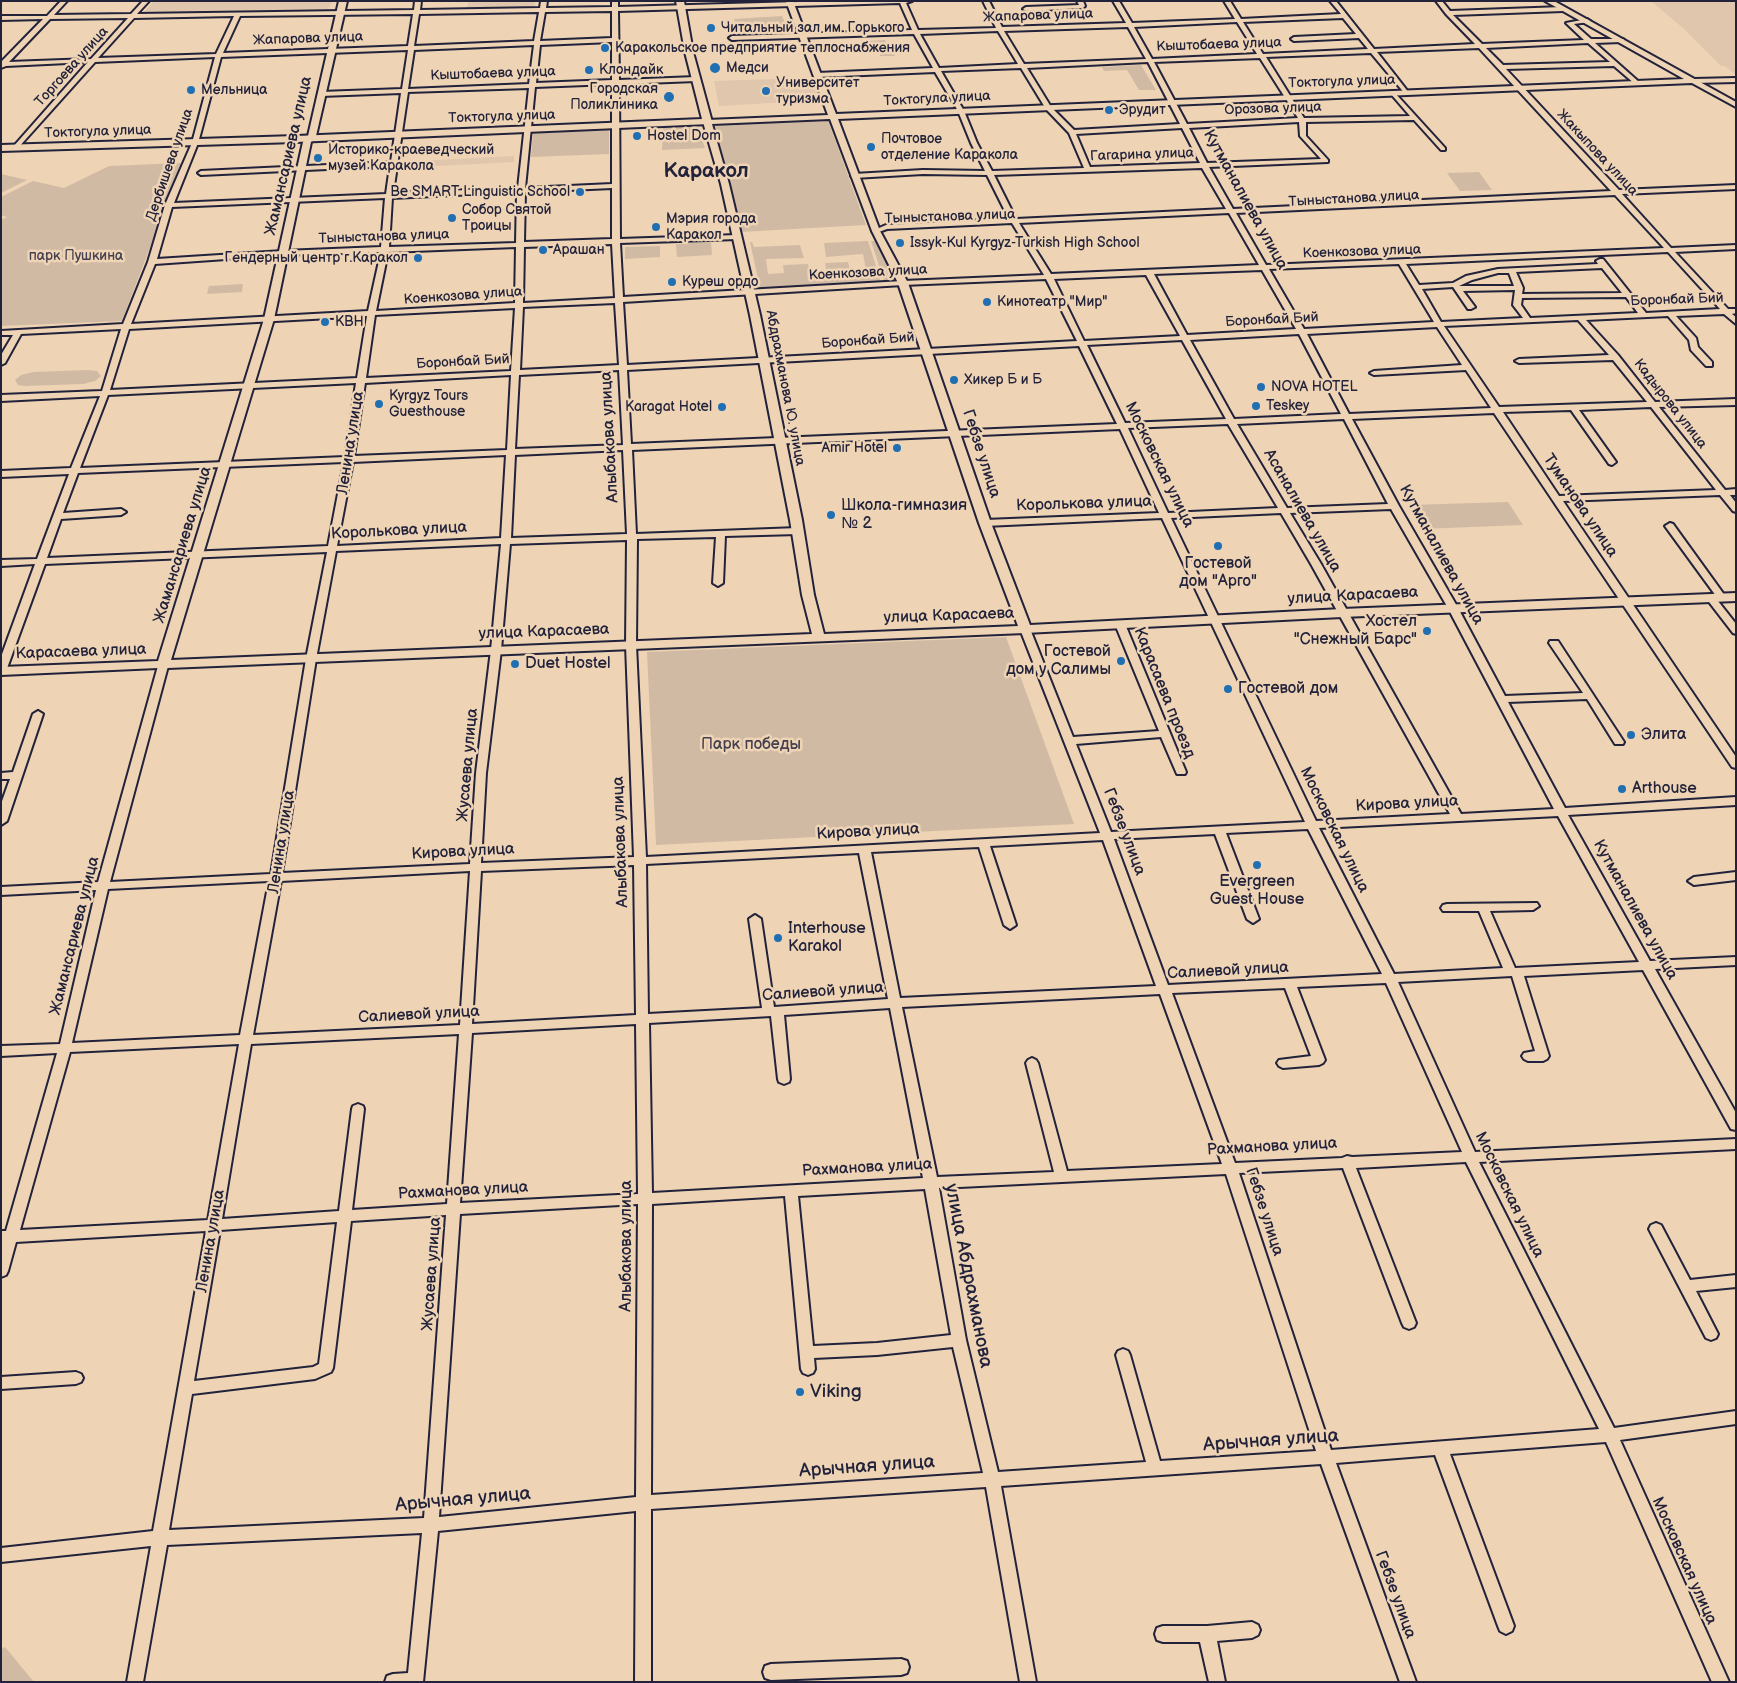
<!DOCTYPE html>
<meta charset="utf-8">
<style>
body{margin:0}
#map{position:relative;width:1737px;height:1683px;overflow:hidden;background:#eed4b5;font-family:"Balsamiq Sans",sans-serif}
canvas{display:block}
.frame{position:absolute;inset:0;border:2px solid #22223b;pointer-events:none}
</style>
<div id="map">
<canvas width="1737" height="1683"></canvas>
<div class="frame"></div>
</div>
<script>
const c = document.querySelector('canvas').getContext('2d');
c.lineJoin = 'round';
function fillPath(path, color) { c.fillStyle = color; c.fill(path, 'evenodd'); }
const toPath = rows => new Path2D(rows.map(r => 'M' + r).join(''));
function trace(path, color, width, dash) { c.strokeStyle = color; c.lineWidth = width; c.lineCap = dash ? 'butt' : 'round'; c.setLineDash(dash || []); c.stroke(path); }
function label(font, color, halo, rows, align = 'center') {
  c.font = font + ' "Balsamiq Sans",sans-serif'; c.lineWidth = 5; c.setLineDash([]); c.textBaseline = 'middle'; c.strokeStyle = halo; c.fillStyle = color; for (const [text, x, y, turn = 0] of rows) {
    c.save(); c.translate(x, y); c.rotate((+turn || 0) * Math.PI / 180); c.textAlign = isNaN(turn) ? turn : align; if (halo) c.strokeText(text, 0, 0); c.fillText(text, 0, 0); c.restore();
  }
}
const built = toPath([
 [154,1,332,1,328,11,142,14],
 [469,1,536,1,534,8,466,9],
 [1651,1,1736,1,1736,75,1725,66,1721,66,1683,28],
 [811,78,822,100,719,106,714,81],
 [514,156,514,162,417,167,418,161]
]);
const green = toPath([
 [782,16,789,32,739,35,734,19],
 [885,40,887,44,901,44,902,47,896,47,897,51,893,51,895,56,880,56,880,52,868,51,867,41],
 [1141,65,1156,90,1139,90,1127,70,1104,71,1102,67],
 [828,120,866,225,740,232,715,125],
 [697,126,705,148,662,150,663,128],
 [609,130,609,154,531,157,533,133],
 [182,163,122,321,1,326,1,220,7,217,1,215,1,197,33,181,64,188,109,166],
 [1479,172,1492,190,1460,191,1447,173],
 [1,174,27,180,1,193],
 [868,241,881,282,760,288,750,242,752,242,754,247,800,245,804,258,766,259,768,274,784,273,783,265,808,264,810,275,827,274,825,263,848,262,850,270,866,269,863,254,826,257,824,243],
 [871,241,875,241,896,281,884,281],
 [711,242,712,255,677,257,676,244],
 [660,246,660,257,625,259,625,247],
 [243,284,242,292,207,294,209,286],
 [88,370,97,371,101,376,95,381,83,384,24,386,18,385,15,380,21,375,33,372],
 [1508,502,1523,525,1421,529,1409,505],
 [1006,637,1074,824,656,845,647,652],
 [5,1647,34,1682,1,1682,1,1649]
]);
const minor = toPath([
 [61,1,67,1,54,15,131,14,143,1,149,1,137,14,414,10,415,1,421,1,420,10,540,8,541,1,547,1,546,8,612,7,612,1,618,1,618,7,835,1,912,1,906,3,918,30,996,28,983,1,989,1,1002,27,1126,23,1113,1,1119,1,1132,23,1235,19,1224,1,1230,1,1241,19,1341,14,1330,1,1336,1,1374,49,1475,44,1446,14,1436,1,1442,1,1450,11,1563,7,1566,9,1563,11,1453,15,1482,44,1584,40,1566,23,1587,19,1590,21,1589,22,1574,24,1591,39,1623,39,1624,40,1621,42,1595,43,1639,82,1639,84,1635,84,1614,66,1506,69,1619,190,1736,185,1736,189,1622,194,1671,248,1736,245,1736,249,1675,252,1728,309,1736,309,1736,313,1732,314,1736,317,1736,324,1724,314,1676,316,1696,338,1698,347,1712,362,1712,366,1706,366,1691,350,1689,340,1668,316,1586,320,1618,355,1655,402,1736,399,1736,405,1659,407,1725,490,1736,489,1736,495,1730,495,1736,503,1736,512,1733,511,1720,495,1563,501,1736,757,1736,768,1732,767,1494,413,1352,419,1399,506,1458,608,1505,696,1583,693,1549,643,1550,641,1558,641,1624,742,1623,744,1615,744,1587,699,1508,702,1565,808,1736,797,1736,805,1568,815,1650,961,1736,957,1736,965,1655,969,1736,1113,1736,1130,1731,1129,1643,970,1524,976,1549,1056,1547,1059,1543,1061,1528,1061,1524,1059,1522,1056,1524,1053,1535,1051,1512,976,1398,982,1475,1152,1736,1139,1736,1149,1479,1162,1614,1428,1736,1411,1736,1424,1620,1440,1729,1682,1712,1682,1606,1442,1450,1454,1514,1626,1512,1631,1506,1634,1500,1631,1498,1626,1435,1455,1336,1463,1416,1682,1400,1682,1321,1464,1001,1486,1036,1682,1020,1682,986,1487,651,1509,651,1682,635,1682,636,1511,438,1531,423,1682,385,1682,387,1676,393,1674,408,1673,422,1533,167,1545,143,1682,127,1682,151,1546,1,1562,1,1548,153,1531,206,1231,16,1242,8,1271,6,1275,1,1277,1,1231,6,1231,57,1053,1,1056,1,1046,60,1044,96,890,1,895,1,887,98,882,158,666,163,663,168,666,110,882,271,874,306,659,327,552,45,564,6,671,1,674,1,657,35,564,1,566,1,560,37,559,69,474,1,477,1,471,71,468,100,396,1,401,1,395,102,391,121,329,21,334,5,363,1,365,1,355,13,335,1,335,1,331,123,324,148,262,165,205,192,143,215,57,95,62,17,149,13,149,13,147,88,62,6,66,1,68,1,62,43,19,1,20,1,16,47,16,61,1],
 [900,3,912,30,732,36,729,38,732,40,914,34,933,68,817,73,814,75,817,77,935,72,958,111,971,143,985,171,923,170,854,174,851,176,854,178,923,174,987,175,1009,219,886,225,872,231,876,233,887,229,1012,223,1044,275,903,281,623,297,620,243,737,239,741,237,737,235,620,239,619,84,696,81,699,79,696,77,619,80,618,11,900,3],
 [612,11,612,38,540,41,545,12,612,11],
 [539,12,534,41,414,46,419,14,539,12],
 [413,14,408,46,223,53,240,16,413,14],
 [234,16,216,54,98,58,134,18,234,16],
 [128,18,91,59,9,62,50,19,128,18],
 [1343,18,1356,34,1294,37,1291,39,1294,41,1359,38,1368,49,1263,54,1243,22,1343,18],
 [1237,22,1257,54,1152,59,1134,27,1237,22],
 [1128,27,1146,59,1024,64,1004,31,1128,27],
 [998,31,1018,64,939,68,920,34,998,31],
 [612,42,612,80,536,83,540,45,612,42],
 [1588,43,1610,62,1503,65,1486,48,1588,43],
 [534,45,529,84,408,89,414,50,534,45],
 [1479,48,1611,191,1233,209,1209,167,1328,162,1328,160,1306,136,1306,122,1414,120,1441,150,1445,150,1445,148,1394,92,1391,94,1410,116,1304,118,1266,57,1371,53,1406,95,1409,93,1377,52,1479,48],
 [408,50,402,89,321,92,318,94,321,96,401,93,391,162,201,171,198,173,201,175,390,166,386,194,174,203,198,143,221,57,408,50],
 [1260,58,1298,118,1187,124,1154,62,1260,58],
 [1148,62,1180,124,1074,130,1051,107,1027,68,1148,62],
 [1021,68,1046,109,1069,133,1084,168,992,171,977,143,964,111,941,71,1021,68],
 [612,84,612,184,525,188,535,87,612,84],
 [529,88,518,188,393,193,408,92,529,88],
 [1299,122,1300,136,1321,159,1207,163,1189,128,1299,122],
 [1182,128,1200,163,1090,167,1076,134,1182,128],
 [1202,168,1226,209,1016,219,994,175,1202,168],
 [612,188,612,239,524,242,525,192,612,188],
 [517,192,516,243,389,247,392,198,517,192],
 [1615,195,1664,248,1266,265,1236,213,1615,195],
 [385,198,381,247,283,251,157,259,172,207,385,198],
 [1229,213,1259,265,1051,274,1019,223,1229,213],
 [612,244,615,298,523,303,524,247,612,244],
 [516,247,515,303,376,311,388,252,516,247],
 [381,252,368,311,131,324,155,264,283,255,381,252],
 [1668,252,1720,309,1646,313,1603,259,1600,259,1596,261,1598,264,1498,269,1466,276,1453,283,1419,285,1406,264,1668,252],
 [1399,264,1434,322,1304,329,1269,269,1399,264],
 [1602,268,1622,293,1522,294,1523,288,1516,272,1602,268],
 [1262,270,1296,329,1187,335,1154,274,1262,270],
 [1498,273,1509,273,1514,286,1459,286,1472,280,1498,273],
 [1146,275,1180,336,1084,341,1054,279,1146,275],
 [1046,279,1077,341,627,365,623,302,903,285,1046,279],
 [1453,287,1468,309,1471,309,1475,307,1463,291,1515,290,1513,305,1523,318,1441,322,1422,289,1453,287],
 [1626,297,1638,313,1530,318,1521,305,1522,298,1626,297],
 [615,303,619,365,520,370,523,307,615,303],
 [515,308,511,371,366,378,375,315,515,308],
 [367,316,357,378,110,390,129,329,367,316],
 [1578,320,1609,355,1519,359,1515,361,1519,363,1613,360,1647,402,1499,407,1444,326,1578,320],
 [1437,327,1462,365,1374,371,1370,373,1374,375,1466,370,1491,408,1349,414,1307,334,1437,327],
 [1299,334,1341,414,1234,419,1190,340,1299,334],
 [1182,340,1226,419,1125,423,1087,345,1182,340],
 [1079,346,1117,424,631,444,627,370,1079,346],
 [619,370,623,445,515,449,519,375,619,370],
 [511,375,507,450,354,456,365,383,511,375],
 [356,383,345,457,80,468,108,395,356,383],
 [1651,407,1716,490,1559,496,1503,412,1571,410,1609,464,1612,465,1616,462,1579,410,1651,407],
 [1344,419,1388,504,1287,508,1237,424,1344,419],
 [1228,424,1278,508,1168,513,1128,428,1228,424],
 [1120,429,1159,513,985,520,980,523,985,526,1162,518,1305,822,1111,832,1076,744,1161,737,1177,774,1185,774,1186,772,1125,624,1120,621,1115,624,1159,731,1073,737,1030,629,1025,626,1020,629,1100,833,646,857,636,645,637,539,716,537,713,583,718,586,723,583,725,536,798,534,803,531,798,528,636,534,632,450,1120,429],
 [623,450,627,534,511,538,515,455,623,450],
 [506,455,501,538,337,546,353,462,506,455],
 [344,462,328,546,47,558,61,519,121,515,126,512,121,509,63,513,78,473,344,462],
 [1391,509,1448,608,1554,809,1461,814,1321,564,1290,513,1391,509],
 [1281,513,1311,564,1450,814,1316,821,1171,518,1281,513],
 [627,540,626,645,634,857,481,863,486,773,501,650,510,544,627,540],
 [501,544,491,650,476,773,470,864,282,873,316,659,336,551,501,544],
 [1558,816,1639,962,1515,968,1490,911,1533,910,1539,906,1537,903,1447,904,1443,905,1441,908,1443,911,1479,911,1503,968,1394,974,1319,828,1558,816],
 [1308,829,1382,974,1168,985,1114,839,1215,834,1247,919,1253,923,1259,919,1226,833,1308,829],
 [1103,840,1156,986,900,998,871,852,979,847,1004,925,1010,929,1016,925,990,846,1103,840],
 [859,853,888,999,774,1007,761,919,755,915,749,919,762,1008,648,1014,646,864,859,853],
 [634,865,636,1015,472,1024,481,871,634,865],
 [470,871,460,1025,253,1035,281,881,470,871],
 [269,881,240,1035,72,1043,108,889,269,881],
 [1386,983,1462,1152,1352,1157,1347,1156,1342,1158,1235,1163,1172,993,1285,988,1311,1056,1279,1060,1277,1063,1279,1066,1283,1068,1319,1065,1323,1063,1325,1060,1297,987,1386,983],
 [1160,994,1222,1164,1067,1171,1038,1063,1036,1060,1032,1058,1028,1060,1026,1063,1054,1172,937,1177,902,1007,1160,994],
 [890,1008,923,1178,652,1193,649,1023,771,1016,778,1079,779,1082,784,1084,789,1082,790,1079,784,1015,890,1008],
 [636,1024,638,1194,460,1203,472,1033,636,1024],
 [459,1034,447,1204,352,1210,364,1109,363,1106,358,1104,353,1106,352,1109,339,1211,222,1219,251,1044,459,1034],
 [239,1044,208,1220,20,1230,70,1052,239,1044],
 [1466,1162,1599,1429,1331,1450,1239,1173,1343,1168,1402,1323,1404,1327,1409,1329,1414,1327,1416,1323,1356,1168,1466,1162],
 [1226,1174,1316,1451,1160,1461,1130,1355,1128,1351,1123,1349,1118,1351,1116,1355,1146,1462,998,1472,966,1340,939,1188,1226,1174],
 [925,1189,951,1335,877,1343,813,1346,798,1196,925,1189],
 [785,1196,801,1369,803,1373,808,1375,813,1373,815,1369,814,1358,877,1355,953,1347,983,1473,651,1495,652,1204,785,1196],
 [638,1204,636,1497,439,1517,460,1214,638,1204],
 [446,1215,424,1518,169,1530,192,1394,315,1379,331,1372,333,1368,351,1221,446,1215],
 [337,1222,319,1364,313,1367,194,1381,220,1230,337,1222],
 [1077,1,1083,1,1085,6,1083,8,1026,11,1023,9,1026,7,1079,5,1077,1],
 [1736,78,1736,82,1694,83,1691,81,1694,79,1736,78],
 [1670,523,1673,524,1725,596,1727,598,1725,600,1719,600,1665,526,1670,523],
 [1711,595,1714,596,1736,624,1736,634,1733,633,1706,598,1711,595],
 [38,711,43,714,7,821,1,825,1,804,10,779,1,779,1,773,13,772,33,714,38,711],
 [1736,872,1736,880,1694,885,1688,881,1694,877,1736,872],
 [1656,1223,1661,1225,1690,1280,1736,1275,1736,1287,1696,1291,1718,1334,1716,1338,1711,1340,1706,1338,1649,1229,1651,1225,1656,1223],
 [76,1372,81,1374,83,1378,81,1382,76,1384,1,1389,1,1377,76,1372],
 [1252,1622,1258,1625,1260,1630,1258,1635,1252,1638,1217,1641,1225,1682,1209,1682,1200,1642,1163,1642,1157,1640,1155,1634,1157,1628,1163,1626,1207,1626,1252,1622],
 [901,1659,907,1661,909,1667,907,1673,901,1675,771,1680,765,1678,763,1672,765,1666,771,1664,901,1659]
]);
const major = toPath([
 [339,1,347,1,316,136,311,142,274,319,171,660,812,634,802,595,790,520,750,315,721,184,703,122,707,120,828,115,786,1,793,1,836,114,1684,79,1545,1,1554,1,1736,102,1736,107,1692,83,838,119,880,231,908,283,991,523,1030,625,1342,609,1736,593,1736,601,1342,617,1025,633,168,668,163,670,158,668,1,675,1,667,158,661,264,319,303,142,308,136,339,1],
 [830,119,872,231,898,283,979,523,1018,626,824,634,814,595,802,520,760,315,729,184,712,124,830,119]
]);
const highway = toPath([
 [676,1,684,1,693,52,712,122,710,124,296,142,1,151,1,145,296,136,702,119,685,52,676,1]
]);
const markers = [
 [711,28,5,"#1f6fb2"],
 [605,48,5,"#1f6fb2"],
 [715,68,6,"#1f6fb2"],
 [589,70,5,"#1f6fb2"],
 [191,90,5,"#1f6fb2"],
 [766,91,5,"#1f6fb2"],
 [669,97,6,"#1f6fb2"],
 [1109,110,5,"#1f6fb2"],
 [637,136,5,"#1f6fb2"],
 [871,147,5,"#1f6fb2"],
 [318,158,5,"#1f6fb2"],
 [580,192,5,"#1f6fb2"],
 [452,218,5,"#1f6fb2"],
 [656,227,5,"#1f6fb2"],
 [900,243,5,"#1f6fb2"],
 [543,250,5,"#1f6fb2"],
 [418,258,5,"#1f6fb2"],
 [672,282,5,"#1f6fb2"],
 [987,302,5,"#1f6fb2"],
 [325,322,5,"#1f6fb2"],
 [954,380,5,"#1f6fb2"],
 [1261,387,5,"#1f6fb2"],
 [379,404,5,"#1f6fb2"],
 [1256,406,5,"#1f6fb2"],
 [722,407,5,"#1f6fb2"],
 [897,448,5,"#1f6fb2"],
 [831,515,5,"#1f6fb2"],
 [1218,546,5,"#1f6fb2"],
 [1427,631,5,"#1f6fb2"],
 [1121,661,5,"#1f6fb2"],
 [515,664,5,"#1f6fb2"],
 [1228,689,5,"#1f6fb2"],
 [1631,735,5,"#1f6fb2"],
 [1622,789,5,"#1f6fb2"],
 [1257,865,5,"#1f6fb2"],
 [778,938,5,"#1f6fb2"],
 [800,1392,5,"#1f6fb2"]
];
const farStreetnames = [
 ["Жапарова улица",1038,16,-2],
 ["Жапарова улица",308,39,-2],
 ["Кыштобаева улица",1219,45,-2],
 ["Торгоева улица",72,67,-48],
 ["Кыштобаева улица",493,74,-2],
 ["Токтогула улица",1342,82,-2],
 ["Токтогула улица",937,99,-3],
 ["Орозова улица",1273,109,-2],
 ["Токтогула улица",502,117,-2],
 ["Токтогула улица",98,132,-2],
 ["Жакыпова улица",1597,153,47],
 ["Гагарина улица",1142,155,-2],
 ["Дербишева улица",170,165,-71],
 ["Тыныстанова улица",1354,199,-3],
 ["Тыныстанова улица",950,217,-2],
 ["Тыныстанова улица",384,237,-2],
 ["Коенкозова улица",1362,252,-2],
 ["Коенкозова улица",868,273,-3],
 ["Коенкозова улица",463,296,-4],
 ["Боронбай Бий",1677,300,-2],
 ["Боронбай Бий",1272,320,-3],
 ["Боронбай Бий",868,341,-4],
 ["Боронбай Бий",463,362,-3],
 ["Абдрахманова Ю. улица",785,388,79],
 ["Кадырова улица",1670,404,52]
];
const farPoinames = [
 ["Читальный зал им. Горького",721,28],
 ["Каракольское предприятие теплоснабжения",615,48],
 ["Медси",726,68],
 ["Клондайк",599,70],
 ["Университет",776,83],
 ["туризма",776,99],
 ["Городская",658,89,"right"],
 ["Поликлиника",658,105,"right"],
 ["Мельница",201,90],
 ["Эрудит",1119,110],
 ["Hostel Dom",647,136],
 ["Почтовое",881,139],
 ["отделение Каракола",881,155],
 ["Историко-краеведческий",328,150],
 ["музей Каракола",328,166],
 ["Be SMART Linguistic School",570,192,"right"],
 ["Собор Святой",462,210],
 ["Троицы",462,226],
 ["Мэрия города",666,219],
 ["Каракол",666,235],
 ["Issyk-Kul Kyrgyz-Turkish High School",910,243],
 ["Арашан",553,250],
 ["Гендерный центр г.Каракол",408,258,"right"],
 ["Курөш ордо",682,282],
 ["Кинотеатр \"Мир\"",997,302],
 ["KBH",335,322],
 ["Хикер Б и Б",964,380],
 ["NOVA HOTEL",1271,387],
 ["Kyrgyz Tours",389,396],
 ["Guesthouse",389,412],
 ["Teskey",1266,406],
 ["Karagat Hotel",712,407,"right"],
 ["Amir Hotel",887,448,"right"]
];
const farParknames = [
 ["парк Пушкина",76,256]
];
const streetNames = [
 ["Жамансариева улица",289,156,-77],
 ["Кутманалиева улица",1245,200,61],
 ["Алыбакова улица",610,437,-93],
 ["Ленина улица",351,443,-81],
 ["Гебзе улица",981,454,72],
 ["Московская улица",1159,465,64],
 ["Королькова улица",1084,504,-2],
 ["Туманова улица",1580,506,56],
 ["Асаналиева улица",1302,511,60],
 ["Королькова улица",399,531,-3],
 ["Жамансариева улица",183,545,-73],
 ["Кутманалиева улица",1441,555,61],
 ["улица Карасаева",1353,596,-3],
 ["улица Карасаева",949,616,-2],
 ["улица Карасаева",544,632,-2],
 ["Карасаева улица",81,652,-2],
 ["Карасаева проезд",1164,693,68],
 ["Жусаева улица",468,765,-85],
 ["Кирова улица",1407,804,-3],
 ["Московская улица",1334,830,64],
 ["Кирова улица",868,832,-3],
 ["Гебзе улица",1124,832,69],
 ["Ленина улица",282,842,-81],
 ["Алыбакова улица",621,842,-92],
 ["Кирова улица",463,852,-3],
 ["Кутманалиева улица",1635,910,61],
 ["Жамансариева улица",75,936,-76],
 ["Салиевой улица",1228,971,-3],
 ["Салиевой улица",823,992,-4],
 ["Салиевой улица",419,1015,-3],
 ["Рахманова улица",1272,1147,-3],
 ["Рахманова улица",867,1168,-3],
 ["Рахманова улица",463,1191,-3],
 ["Московская улица",1509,1195,64],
 ["Гебзе улица",1264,1212,72],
 ["Ленина улица",211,1241,-80],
 ["Алыбакова улица",627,1246,-90],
 ["Жусаева улица",432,1274,-86],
 ["Московская улица",1684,1561,66],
 ["Гебзе улица",1395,1595,70]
];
const poiNames = [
 ["Школа-гимназия",841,506],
 ["№ 2",841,524],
 ["Гостевой",1218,564,"center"],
 ["дом \"Арго\"",1218,582,"center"],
 ["Хостел",1417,622,"right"],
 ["\"Снежный Барс\"",1417,640,"right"],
 ["Гостевой",1111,652,"right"],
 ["дом у Салимы",1111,670,"right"],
 ["Duet Hostel",525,664],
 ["Гостевой дом",1238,689],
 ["Элита",1641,735],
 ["Arthouse",1632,789],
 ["Evergreen",1257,882,"center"],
 ["Guest House",1257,900,"center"],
 ["Interhouse",788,929],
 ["Karakol",788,947]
];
const parkNames = [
 ["Парк победы",751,745]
];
const nearStreetnames = [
 ["улица Абдрахманова",968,1276,79],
 ["Арычная улица",1271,1441,-4],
 ["Арычная улица",867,1467,-4],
 ["Арычная улица",463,1500,-5]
];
const nearPoinames = [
 ["Viking",810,1392]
];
const farTownnames = [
 ["Каракол",706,172]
];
fillPath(built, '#dfc6ac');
fillPath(green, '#d1baa4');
trace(minor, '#22223b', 4);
trace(major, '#22223b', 4);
trace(highway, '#22223b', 4);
fillPath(minor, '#eed4b5');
fillPath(major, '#eed4b5');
fillPath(highway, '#eed4b5');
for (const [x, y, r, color] of markers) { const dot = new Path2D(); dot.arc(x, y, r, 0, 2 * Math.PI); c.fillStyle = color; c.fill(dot); trace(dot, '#eed4b5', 2); }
label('14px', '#22223b', '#eed4b5', farStreetnames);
label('14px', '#22223b', '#eed4b5', farPoinames, 'left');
label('14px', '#454050', '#eed4b5', farParknames);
label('16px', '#22223b', '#eed4b5', streetNames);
label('16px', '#22223b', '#eed4b5', poiNames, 'left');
label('16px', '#454050', '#eed4b5', parkNames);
label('19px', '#22223b', '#eed4b5', nearStreetnames);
label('19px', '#22223b', '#eed4b5', nearPoinames, 'left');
label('bold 21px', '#22223b', '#eed4b5', farTownnames);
</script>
